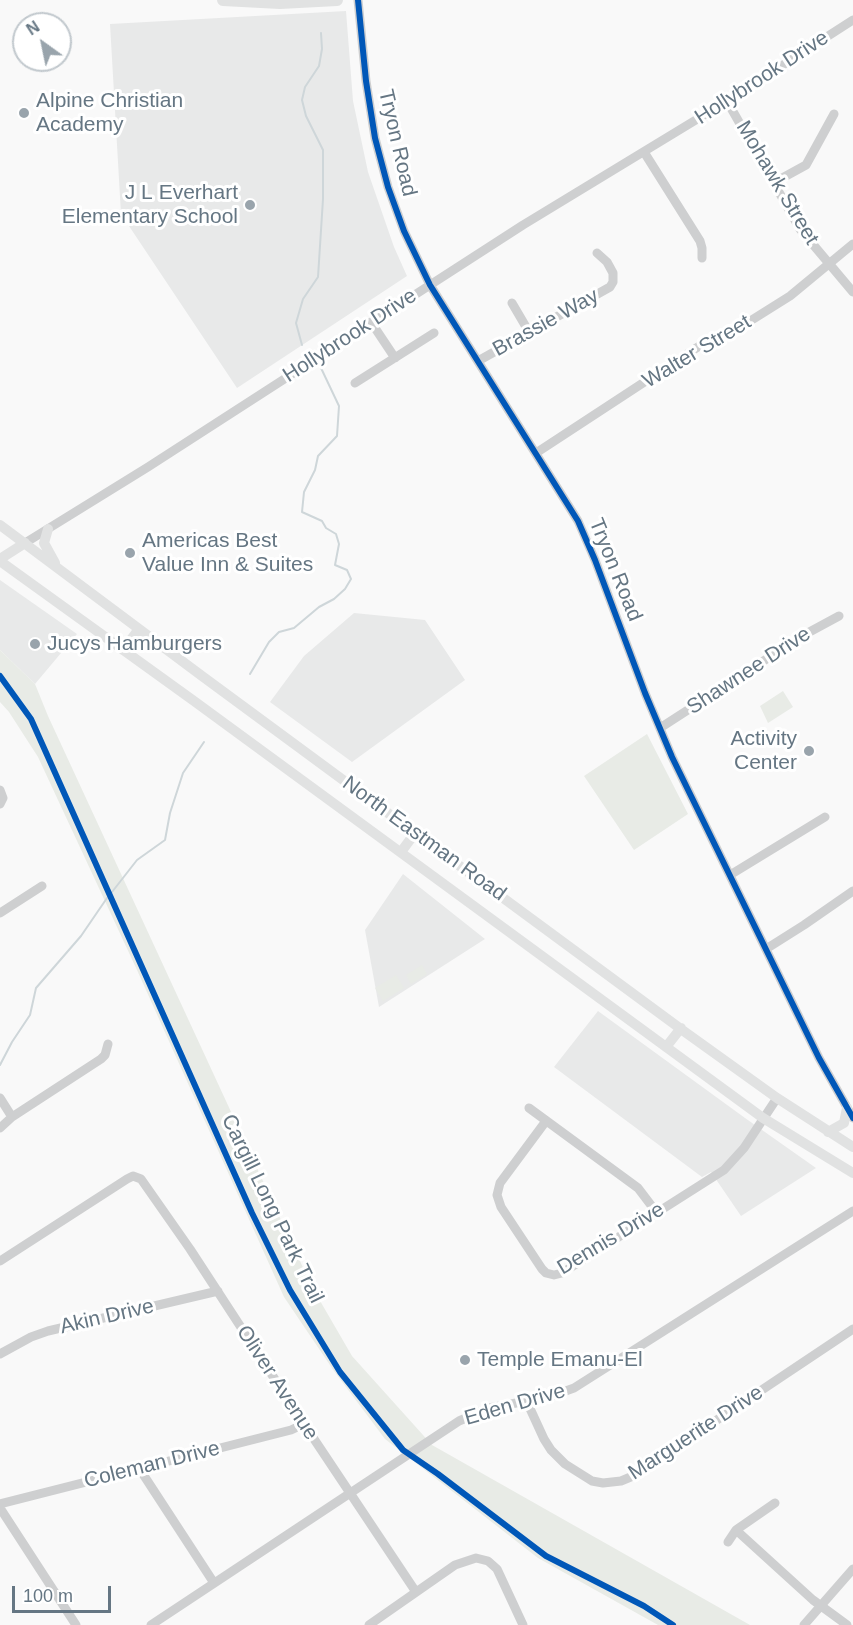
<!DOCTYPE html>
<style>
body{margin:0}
#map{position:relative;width:853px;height:1625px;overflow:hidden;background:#f9f9f9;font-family:Arial,sans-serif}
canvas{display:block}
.north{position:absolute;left:12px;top:12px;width:60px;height:60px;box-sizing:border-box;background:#fff;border:2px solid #c1c8cd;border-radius:50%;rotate:327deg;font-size:16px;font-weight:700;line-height:24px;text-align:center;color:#657683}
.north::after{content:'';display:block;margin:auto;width:21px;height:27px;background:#99a4ac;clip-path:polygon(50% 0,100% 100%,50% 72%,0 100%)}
.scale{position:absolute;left:12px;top:1586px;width:99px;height:27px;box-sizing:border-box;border:3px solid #657683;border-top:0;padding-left:8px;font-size:18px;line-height:21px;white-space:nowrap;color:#657683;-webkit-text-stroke:4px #fff;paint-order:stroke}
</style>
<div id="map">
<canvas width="853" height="1625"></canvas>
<div class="north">N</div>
<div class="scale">100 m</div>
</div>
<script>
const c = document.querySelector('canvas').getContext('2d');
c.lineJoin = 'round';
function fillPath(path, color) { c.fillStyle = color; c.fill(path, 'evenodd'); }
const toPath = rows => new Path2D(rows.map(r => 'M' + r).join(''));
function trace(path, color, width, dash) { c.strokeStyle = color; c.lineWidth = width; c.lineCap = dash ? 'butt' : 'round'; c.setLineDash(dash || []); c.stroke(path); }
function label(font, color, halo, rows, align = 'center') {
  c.font = font + ' Arial,sans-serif'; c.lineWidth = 6; c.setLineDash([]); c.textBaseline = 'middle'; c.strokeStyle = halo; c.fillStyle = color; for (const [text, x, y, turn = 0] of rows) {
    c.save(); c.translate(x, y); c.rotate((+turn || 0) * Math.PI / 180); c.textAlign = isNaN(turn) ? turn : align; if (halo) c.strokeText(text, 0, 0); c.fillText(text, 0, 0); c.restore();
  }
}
const built = toPath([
 [346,11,353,101,368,172,394,247,407,276,237,388,121,214,110,24],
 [0,580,77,634,35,684,0,650],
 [354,613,425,620,465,680,352,762,270,702,304,656],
 [403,874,485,939,379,1007,365,930],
 [598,1011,745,1118,816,1168,741,1216,711,1172,702,1177,554,1067]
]);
const green = toPath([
 [0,650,35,684,48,716,312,1287,352,1356,432,1445,750,1625,658,1625,538,1558,385,1439,334,1371,284,1297,137,970,38,757,9,712,0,702],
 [783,691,793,707,768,723,760,706],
 [647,734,688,814,634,850,584,776],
 [422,965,427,974,411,984,406,975],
 [396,975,404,988,383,1001,375,988]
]);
const stream = toPath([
 [302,345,296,323,303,299,318,277,323,199,323,150,306,116,302,100,305,87,319,66,322,49,321,33],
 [250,674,269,642,279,632,294,628,319,607,334,599,345,589,351,579,347,570,335,565,339,544,336,534,326,528,322,521,302,512,304,492,315,470,318,456,337,436,339,406,321,368],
 [112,892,137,860,165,840,170,813,183,773,204,742],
 [0,1065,12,1042,30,1015,36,988,81,936,107,898]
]);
const minor = toPath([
 [358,0,366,81,375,138,388,187,404,231,430,285,578,521,595,560,645,693,672,757,819,1058,853,1118],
 [727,101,800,229,853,292],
 [644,152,700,241,702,248,702,258],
 [775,182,806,165,834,114],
 [512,303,529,332],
 [371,322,395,358],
 [478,361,610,287,613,282,613,273,607,262,597,253],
 [355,383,434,333],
 [536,453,707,341,739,328,790,296,853,244],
 [25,543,148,467,523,225,727,101,853,20],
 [660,728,802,636,839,616],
 [0,790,3,798,0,804],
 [730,875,825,817],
 [0,913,42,886],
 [766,949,804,925,853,891],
 [0,1098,12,1117],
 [529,1108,638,1188,657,1213],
 [546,1121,500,1183,497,1195,501,1207,542,1269,546,1273,554,1275,562,1273,724,1170,744,1148,777,1098],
 [0,1128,12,1117,101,1059,105,1055,108,1044],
 [0,1261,127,1179,133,1176,141,1179,190,1249,304,1424,416,1592],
 [0,1354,31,1337,48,1331,218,1291],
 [527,1402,544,1439,551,1450,565,1464,592,1481,603,1483,621,1481,633,1476,853,1329],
 [139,1468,214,1583],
 [775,1503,736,1530,813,1600,847,1625],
 [0,1504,291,1430,304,1424],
 [0,1508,76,1625],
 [728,1542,736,1530],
 [151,1625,459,1421,489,1408,549,1397,574,1388,853,1211],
 [369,1625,455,1565,476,1558,488,1561,497,1569,523,1625],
 [804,1625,853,1569]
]);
const major = toPath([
 [0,525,202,676,685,1032,777,1098,853,1147],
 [48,529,44,543,55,563],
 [0,559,25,543],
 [0,561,194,701,763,1118,853,1173],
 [123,650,139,629],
 [401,852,415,833],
 [666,1047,681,1028],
 [828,1132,844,1123,847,1108]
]);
const highway = toPath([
 [223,0,280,3,337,0]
]);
const cycleway = toPath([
 [358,0,366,81,375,138,388,187,404,231,430,285,578,521,595,560,645,693,672,757,819,1058,853,1118],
 [0,676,31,719,252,1213,290,1290,340,1372,403,1450,438,1474,546,1556,644,1606,673,1625]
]);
const markers = [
 [24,113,6,"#99a4ac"],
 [250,205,6,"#99a4ac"],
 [130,553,6,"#99a4ac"],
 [35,644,6,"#99a4ac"],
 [809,751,6,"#99a4ac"],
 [465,1360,6,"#99a4ac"]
];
const streetNames = [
 ["Hollybrook Drive",762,78,-33],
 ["Tryon Road",397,143,77],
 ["Mohawk Street",777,183,59],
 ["Brassie Way",546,323,-29],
 ["Hollybrook Drive",350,336,-33],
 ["Walter Street",697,352,-31],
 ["Tryon Road",615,570,68],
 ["Shawnee Drive",749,671,-33],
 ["North Eastman Road",424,839,36],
 ["Cargill Long Park Trail",272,1209,64],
 ["Dennis Drive",611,1239,-31],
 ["Akin Drive",107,1317,-13],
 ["Oliver Avenue",277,1383,57],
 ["Eden Drive",515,1405,-16],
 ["Marguerite Drive",696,1433,-33],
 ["Coleman Drive",152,1465,-14]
];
const poiNames = [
 ["Alpine Christian",36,101],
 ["Academy",36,125],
 ["J L Everhart",238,193,"right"],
 ["Elementary School",238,217,"right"],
 ["Americas Best",142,541],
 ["Value Inn & Suites",142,565],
 ["Jucys Hamburgers",47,644],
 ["Activity",797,739,"right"],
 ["Center",797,763,"right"],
 ["Temple Emanu-El",477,1360]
];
fillPath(built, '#e8e9e9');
fillPath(green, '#e8ebe6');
trace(stream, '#ced6d9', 2);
trace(minor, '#cecfd0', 9);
trace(major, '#e1e2e2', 10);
trace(highway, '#e1e2e2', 12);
trace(cycleway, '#0057b8', 6);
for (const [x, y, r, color] of markers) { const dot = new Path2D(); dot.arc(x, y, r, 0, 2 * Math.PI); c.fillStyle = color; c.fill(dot); trace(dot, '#fff', 2); }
label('21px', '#657683', '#fff', streetNames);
label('21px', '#657683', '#fff', poiNames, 'left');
</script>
